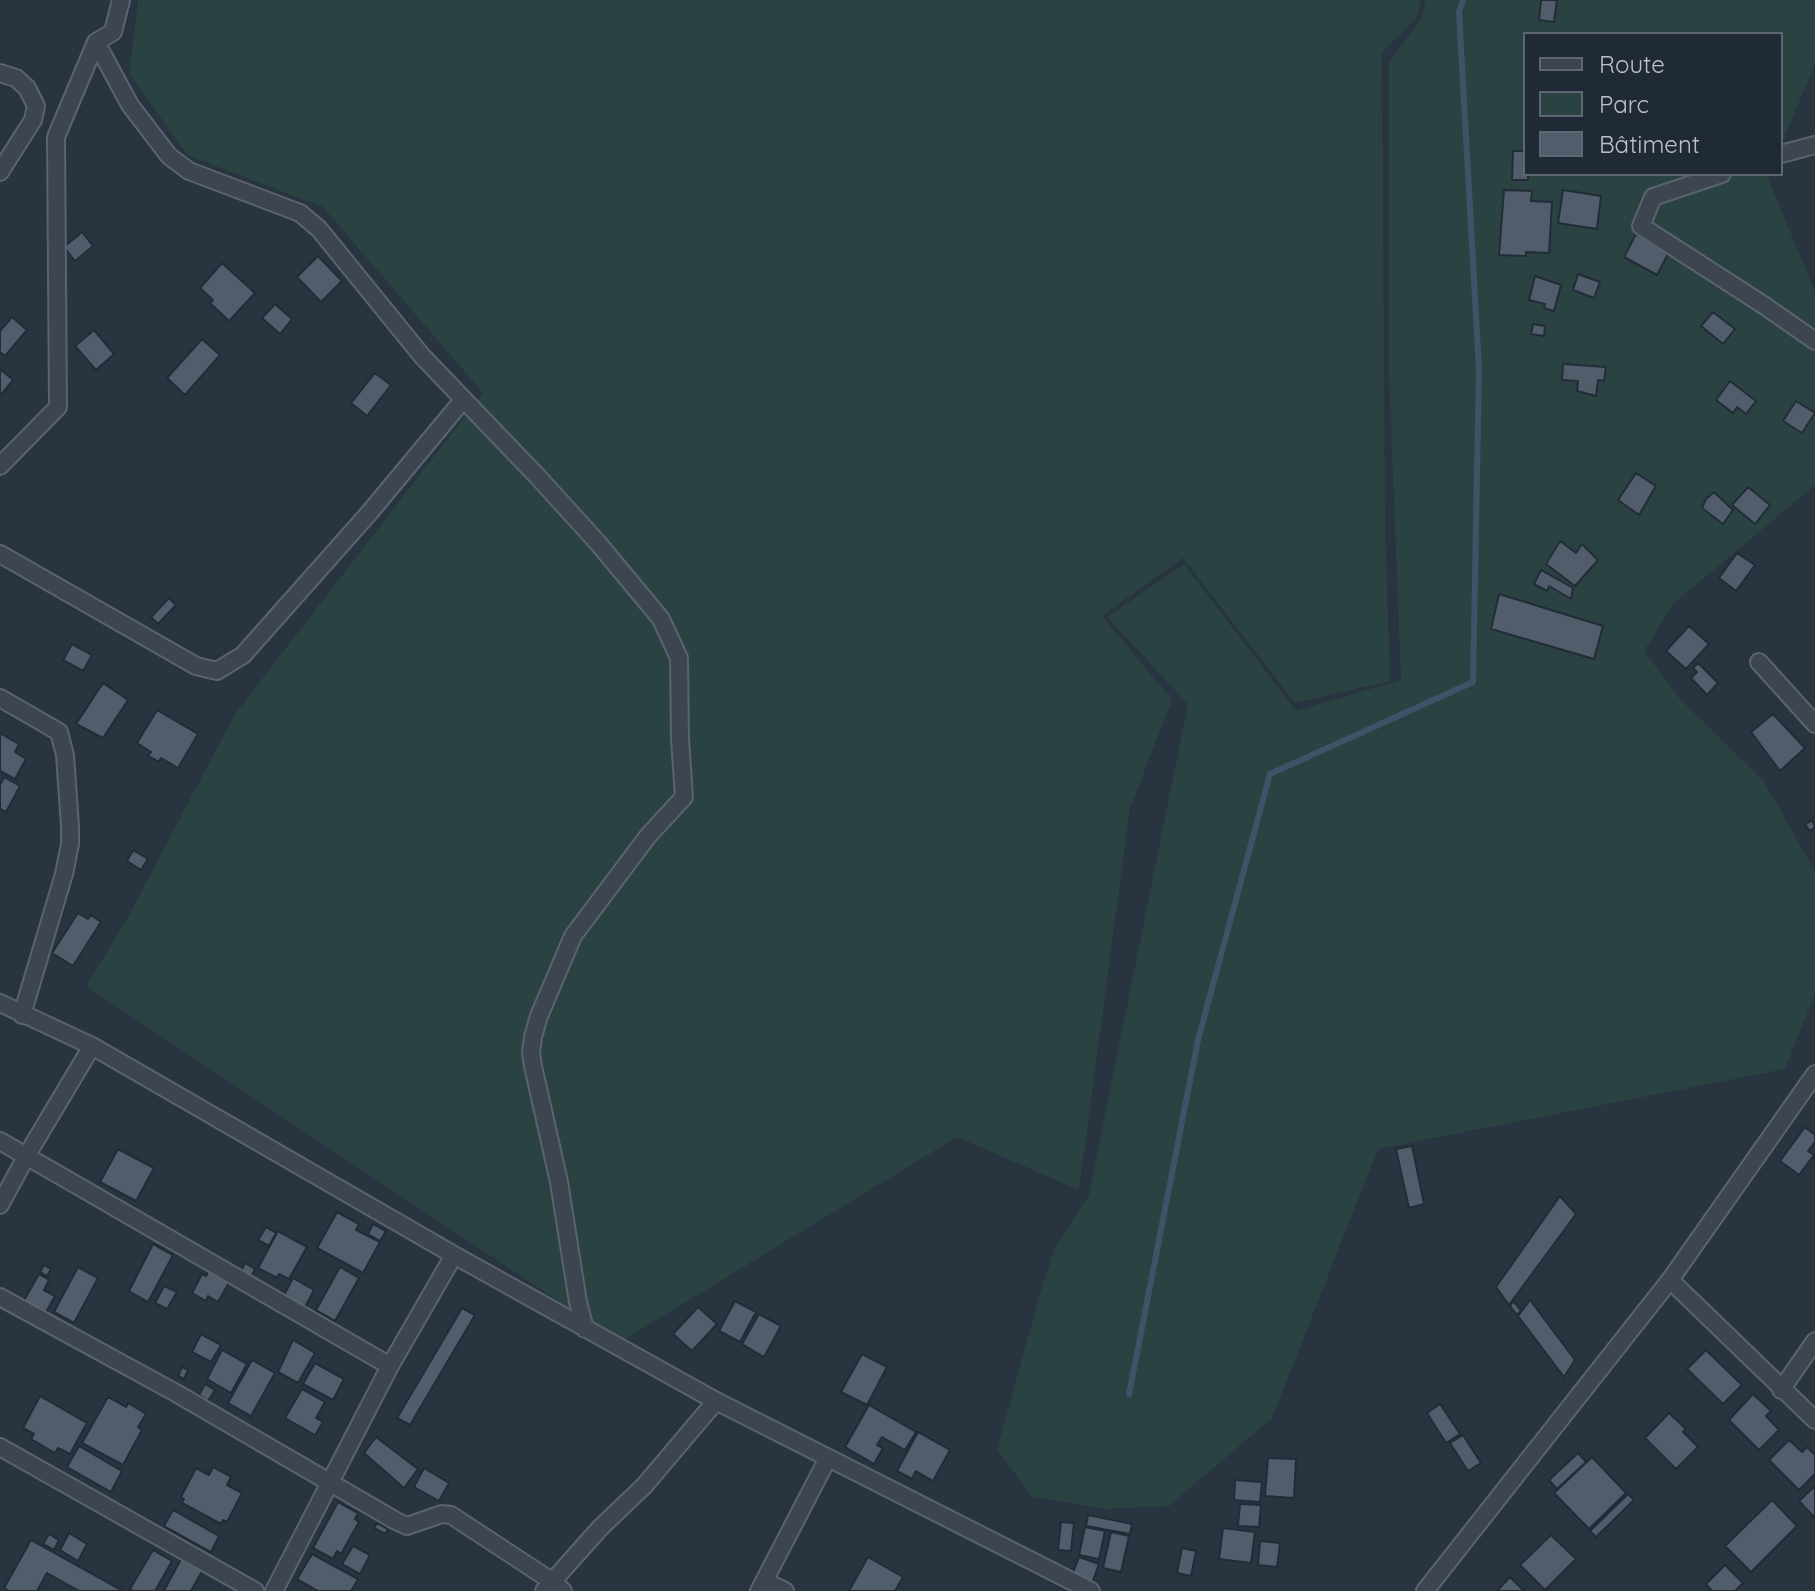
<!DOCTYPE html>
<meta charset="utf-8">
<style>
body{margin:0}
#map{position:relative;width:1815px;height:1591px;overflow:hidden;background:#283440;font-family:Quicksand,sans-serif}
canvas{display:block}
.legend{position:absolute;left:1523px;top:32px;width:260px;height:144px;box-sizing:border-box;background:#202a36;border:2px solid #5d6672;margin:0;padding:10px 14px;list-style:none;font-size:24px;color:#b9c0cb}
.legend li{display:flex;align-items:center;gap:16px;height:40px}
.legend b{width:40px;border:2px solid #5d6672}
</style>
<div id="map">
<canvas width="1815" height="1591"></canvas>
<ul class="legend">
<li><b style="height:10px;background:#3c4550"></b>Route</li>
<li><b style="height:22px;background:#2b4242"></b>Parc</li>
<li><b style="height:22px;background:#515d6b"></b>Bâtiment</li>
</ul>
</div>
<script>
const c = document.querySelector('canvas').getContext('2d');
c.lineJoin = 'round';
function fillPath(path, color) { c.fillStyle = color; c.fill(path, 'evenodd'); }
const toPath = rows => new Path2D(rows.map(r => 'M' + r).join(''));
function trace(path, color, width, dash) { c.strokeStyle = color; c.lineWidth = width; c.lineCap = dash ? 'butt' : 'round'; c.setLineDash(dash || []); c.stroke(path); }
const green = toPath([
 [138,0,1421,0,1418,16,1382,53,1385,521,1390,681,1295,703,1183,558,1102,616,1172,700,1130,808,1079,1190,957,1137,620,1342,86,986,128,917,235,714,483,393,323,207,187,155,129,73],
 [1426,0,1815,0,1815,64,1781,145,1781,34,1525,34,1525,174,1769,174,1768,178,1815,292,1815,485,1674,603,1644,651,1680,699,1763,780,1815,871,1815,994,1785,1069,1378,1149,1272,1418,1169,1506,1105,1509,1031,1496,997,1449,1040,1294,1055,1248,1089,1195,1188,704,1107,617,1184,564,1296,711,1401,680,1389,374,1389,62,1421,19]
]);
const stream = toPath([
 [1129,1394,1198,1040,1270,774,1473,682,1479,369,1459,12,1463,0]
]);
const building = toPath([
 [1541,0,1557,0,1554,22,1539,20,1541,0],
 [1513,151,1525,151,1525,174,1528,174,1528,180,1512,180,1513,151],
 [1504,190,1532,191,1531,201,1552,202,1549,253,1526,252,1526,256,1499,255,1504,190],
 [1563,190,1601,196,1597,229,1558,223,1563,190],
 [82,232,93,246,75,261,64,247,82,232],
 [1636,234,1669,252,1657,275,1624,257,1636,234],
 [318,256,342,281,321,302,297,277,318,256],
 [222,263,255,293,229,321,210,303,213,300,200,288,222,263],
 [1578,274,1600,282,1594,298,1573,290,1578,274],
 [1535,276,1561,285,1554,311,1544,308,1545,304,1529,300,1535,276],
 [275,304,292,319,280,334,262,318,275,304],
 [1713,312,1735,329,1723,344,1701,326,1713,312],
 [12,317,27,330,5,356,0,352,0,331,12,317],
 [1533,324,1545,326,1544,336,1531,334,1533,324],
 [94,330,114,354,96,370,75,346,94,330],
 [202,339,220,355,185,395,167,378,202,339],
 [1563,364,1606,367,1604,381,1598,380,1596,396,1577,391,1578,381,1562,380,1563,364],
 [0,369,13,380,0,396,0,369],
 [375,373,391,385,367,416,351,403,375,373],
 [1730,381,1756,401,1746,414,1737,407,1733,413,1716,400,1730,381],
 [1796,401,1815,413,1802,433,1783,421,1796,401],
 [1636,473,1656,486,1639,515,1618,500,1636,473],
 [1748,487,1770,505,1755,524,1732,505,1748,487],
 [1714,492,1733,510,1723,524,1702,508,1706,499,1714,492],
 [1560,541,1576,553,1582,544,1598,560,1575,586,1546,564,1560,541],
 [1737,553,1755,565,1736,591,1719,578,1737,553],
 [1541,570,1573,588,1571,599,1549,586,1547,591,1534,584,1541,570],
 [1499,594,1603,626,1594,659,1491,629,1499,594],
 [169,598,176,605,158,624,151,617,169,598],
 [1689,626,1709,644,1686,669,1666,651,1689,626],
 [72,644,92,655,83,671,63,660,72,644],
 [1698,663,1718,683,1707,695,1691,678,1697,672,1693,668,1698,663],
 [103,683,128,700,103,738,76,724,103,683],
 [157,710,198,734,178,768,161,758,159,762,148,756,151,752,137,743,157,710],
 [1773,714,1805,748,1780,771,1751,732,1773,714],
 [0,733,19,744,15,752,26,759,15,779,0,771,0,733],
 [4,777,20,786,6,812,0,809,0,785,4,777],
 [1812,820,1815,827,1810,831,1805,825,1812,820],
 [133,850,148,859,141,870,127,861,133,850],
 [78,913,88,919,91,915,101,922,73,966,52,953,78,913],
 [1805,1127,1815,1135,1815,1142,1808,1151,1814,1155,1799,1175,1780,1161,1805,1127],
 [1412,1146,1424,1204,1409,1208,1396,1149,1412,1146],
 [118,1149,154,1168,136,1201,100,1182,118,1149],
 [1560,1196,1576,1214,1509,1305,1496,1287,1560,1196],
 [337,1212,359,1224,356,1230,380,1242,363,1273,317,1248,337,1212],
 [373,1224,386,1231,380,1241,368,1234,373,1224],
 [266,1227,276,1233,269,1246,258,1240,266,1227],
 [278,1231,307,1247,289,1279,279,1274,277,1278,258,1268,278,1231],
 [153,1244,173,1255,148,1302,129,1291,153,1244],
 [245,1263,255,1269,250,1279,240,1274,245,1263],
 [44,1265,51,1269,47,1276,40,1272,44,1265],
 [78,1267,98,1278,74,1323,54,1312,78,1267],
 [340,1267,359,1278,335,1321,316,1310,340,1267],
 [209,1270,230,1281,218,1302,208,1296,206,1301,192,1293,202,1274,206,1276,209,1270],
 [39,1274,49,1280,44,1290,55,1296,44,1316,22,1304,39,1274],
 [293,1278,314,1290,304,1309,283,1297,293,1278],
 [164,1286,177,1292,167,1309,155,1303,164,1286],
 [1530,1300,1575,1360,1564,1377,1518,1316,1530,1300],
 [735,1301,756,1312,740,1342,719,1331,735,1301],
 [1513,1301,1521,1310,1517,1315,1510,1306,1513,1301],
 [698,1307,717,1324,692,1351,673,1334,698,1307],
 [462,1308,475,1315,410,1425,397,1418,462,1308],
 [759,1314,781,1326,764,1357,742,1344,759,1314],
 [201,1334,221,1345,211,1362,192,1352,201,1334],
 [293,1340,315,1353,298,1383,278,1372,293,1340],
 [222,1350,247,1364,231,1393,207,1379,222,1350],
 [1706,1350,1742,1385,1723,1404,1687,1369,1706,1350],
 [862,1354,887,1367,867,1405,841,1392,862,1354],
 [252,1360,275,1373,251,1416,228,1403,252,1360],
 [315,1363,344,1379,333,1400,303,1384,315,1363],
 [182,1367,188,1370,184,1379,178,1376,182,1367],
 [205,1384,215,1390,208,1401,199,1395,205,1384],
 [302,1389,325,1402,316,1418,323,1422,315,1435,285,1418,302,1389],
 [1753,1394,1771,1411,1766,1416,1779,1430,1759,1450,1729,1420,1753,1394],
 [40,1396,87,1423,70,1454,58,1448,55,1453,31,1439,34,1434,23,1428,40,1396],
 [108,1397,126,1407,128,1403,146,1414,138,1427,142,1430,123,1465,82,1443,108,1397],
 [1440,1404,1460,1434,1446,1443,1427,1413,1440,1404],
 [869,1405,916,1432,905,1450,882,1437,877,1445,883,1448,874,1464,845,1447,869,1405],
 [1669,1413,1686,1429,1683,1432,1698,1447,1676,1469,1645,1438,1669,1413],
 [918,1432,950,1450,933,1481,916,1471,912,1479,897,1471,918,1432],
 [1463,1435,1481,1463,1468,1471,1450,1443,1463,1435],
 [376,1437,418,1469,404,1488,364,1453,376,1437],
 [1789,1440,1802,1452,1807,1447,1815,1455,1815,1474,1799,1490,1769,1460,1789,1440],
 [79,1446,122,1471,111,1492,67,1467,79,1446],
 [1578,1453,1586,1462,1557,1489,1549,1480,1578,1453],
 [1592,1457,1626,1493,1589,1529,1554,1493,1592,1457],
 [1268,1458,1296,1459,1294,1498,1265,1496,1268,1458],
 [213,1467,231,1477,227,1485,242,1493,227,1522,223,1520,221,1524,182,1503,184,1499,181,1497,196,1468,209,1475,213,1467],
 [424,1468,449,1483,439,1501,414,1487,424,1468],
 [1235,1480,1262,1482,1260,1502,1234,1500,1235,1480],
 [1815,1486,1815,1518,1799,1501,1815,1486],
 [1628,1494,1634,1500,1596,1537,1590,1531,1628,1494],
 [1772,1500,1797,1526,1751,1572,1725,1546,1772,1500],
 [338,1502,358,1513,355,1519,359,1522,341,1554,337,1551,333,1559,313,1548,338,1502],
 [1240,1504,1261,1505,1259,1527,1238,1526,1240,1504],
 [173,1510,219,1536,211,1552,164,1526,173,1510],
 [1088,1515,1132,1524,1130,1534,1086,1526,1088,1515],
 [1061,1522,1074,1523,1071,1551,1058,1550,1061,1522],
 [377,1523,388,1529,385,1534,374,1528,377,1523],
 [1085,1527,1105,1531,1099,1559,1079,1555,1085,1527],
 [1223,1528,1255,1532,1251,1563,1219,1559,1223,1528],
 [1111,1532,1129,1536,1121,1572,1103,1568,1111,1532],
 [69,1533,87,1544,78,1561,60,1550,69,1533],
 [49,1534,59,1540,54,1550,43,1544,49,1534],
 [1551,1535,1576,1559,1545,1590,1520,1565,1551,1535],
 [31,1540,123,1591,79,1591,47,1573,37,1591,9,1591,4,1588,31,1540],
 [1260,1541,1280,1543,1277,1567,1258,1565,1260,1541],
 [353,1546,370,1555,360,1574,342,1564,353,1546],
 [1182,1548,1196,1551,1191,1576,1177,1573,1182,1548],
 [153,1550,172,1561,155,1591,133,1591,130,1589,153,1550],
 [312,1554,358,1579,351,1591,318,1591,297,1579,312,1554],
 [868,1557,903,1577,895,1591,849,1591,868,1557],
 [1079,1557,1099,1564,1092,1583,1072,1575,1079,1557],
 [181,1559,202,1571,191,1591,164,1591,181,1559],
 [1725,1565,1743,1583,1735,1591,1712,1591,1706,1584,1725,1565],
 [1510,1577,1524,1591,1497,1591,1510,1577]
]);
const minor = toPath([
 [96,42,130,105,169,156,189,171,300,213,319,229,422,356,538,477,598,543,661,619,679,658,680,739,684,797,648,836,573,936,539,1016,533,1037,531,1053,533,1066,559,1182,578,1302,585,1329],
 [0,73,16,78,27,88,36,106,33,120,0,172],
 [1781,154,1815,145],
 [1722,174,1653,197,1641,226,1765,306,1815,341],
 [0,466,58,407,56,137,96,42,113,32,121,0],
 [0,554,196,666,217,671,243,655,370,512,463,400],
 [1759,662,1815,724],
 [0,698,59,732,65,755,70,826,70,844,64,874,22,1015],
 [0,1003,92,1046,454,1255,716,1401,1091,1591],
 [0,1141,390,1366],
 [0,1205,27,1155,92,1046],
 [1670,1280,1815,1420],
 [0,1297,176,1393,396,1521,407,1526,442,1514,451,1515,553,1582,563,1591],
 [1781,1390,1815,1341],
 [0,1447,255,1591],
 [764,1581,785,1591],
 [274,1591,390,1366,454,1255],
 [544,1591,600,1528,644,1486,716,1401],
 [759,1591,828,1458],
 [1425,1591,1670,1280,1815,1074]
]);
fillPath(green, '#2b4242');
trace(stream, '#3f5268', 6);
fillPath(building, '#515d6b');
trace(building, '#222c38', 2);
trace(minor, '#5a636e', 20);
trace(minor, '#3c4550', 16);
</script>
